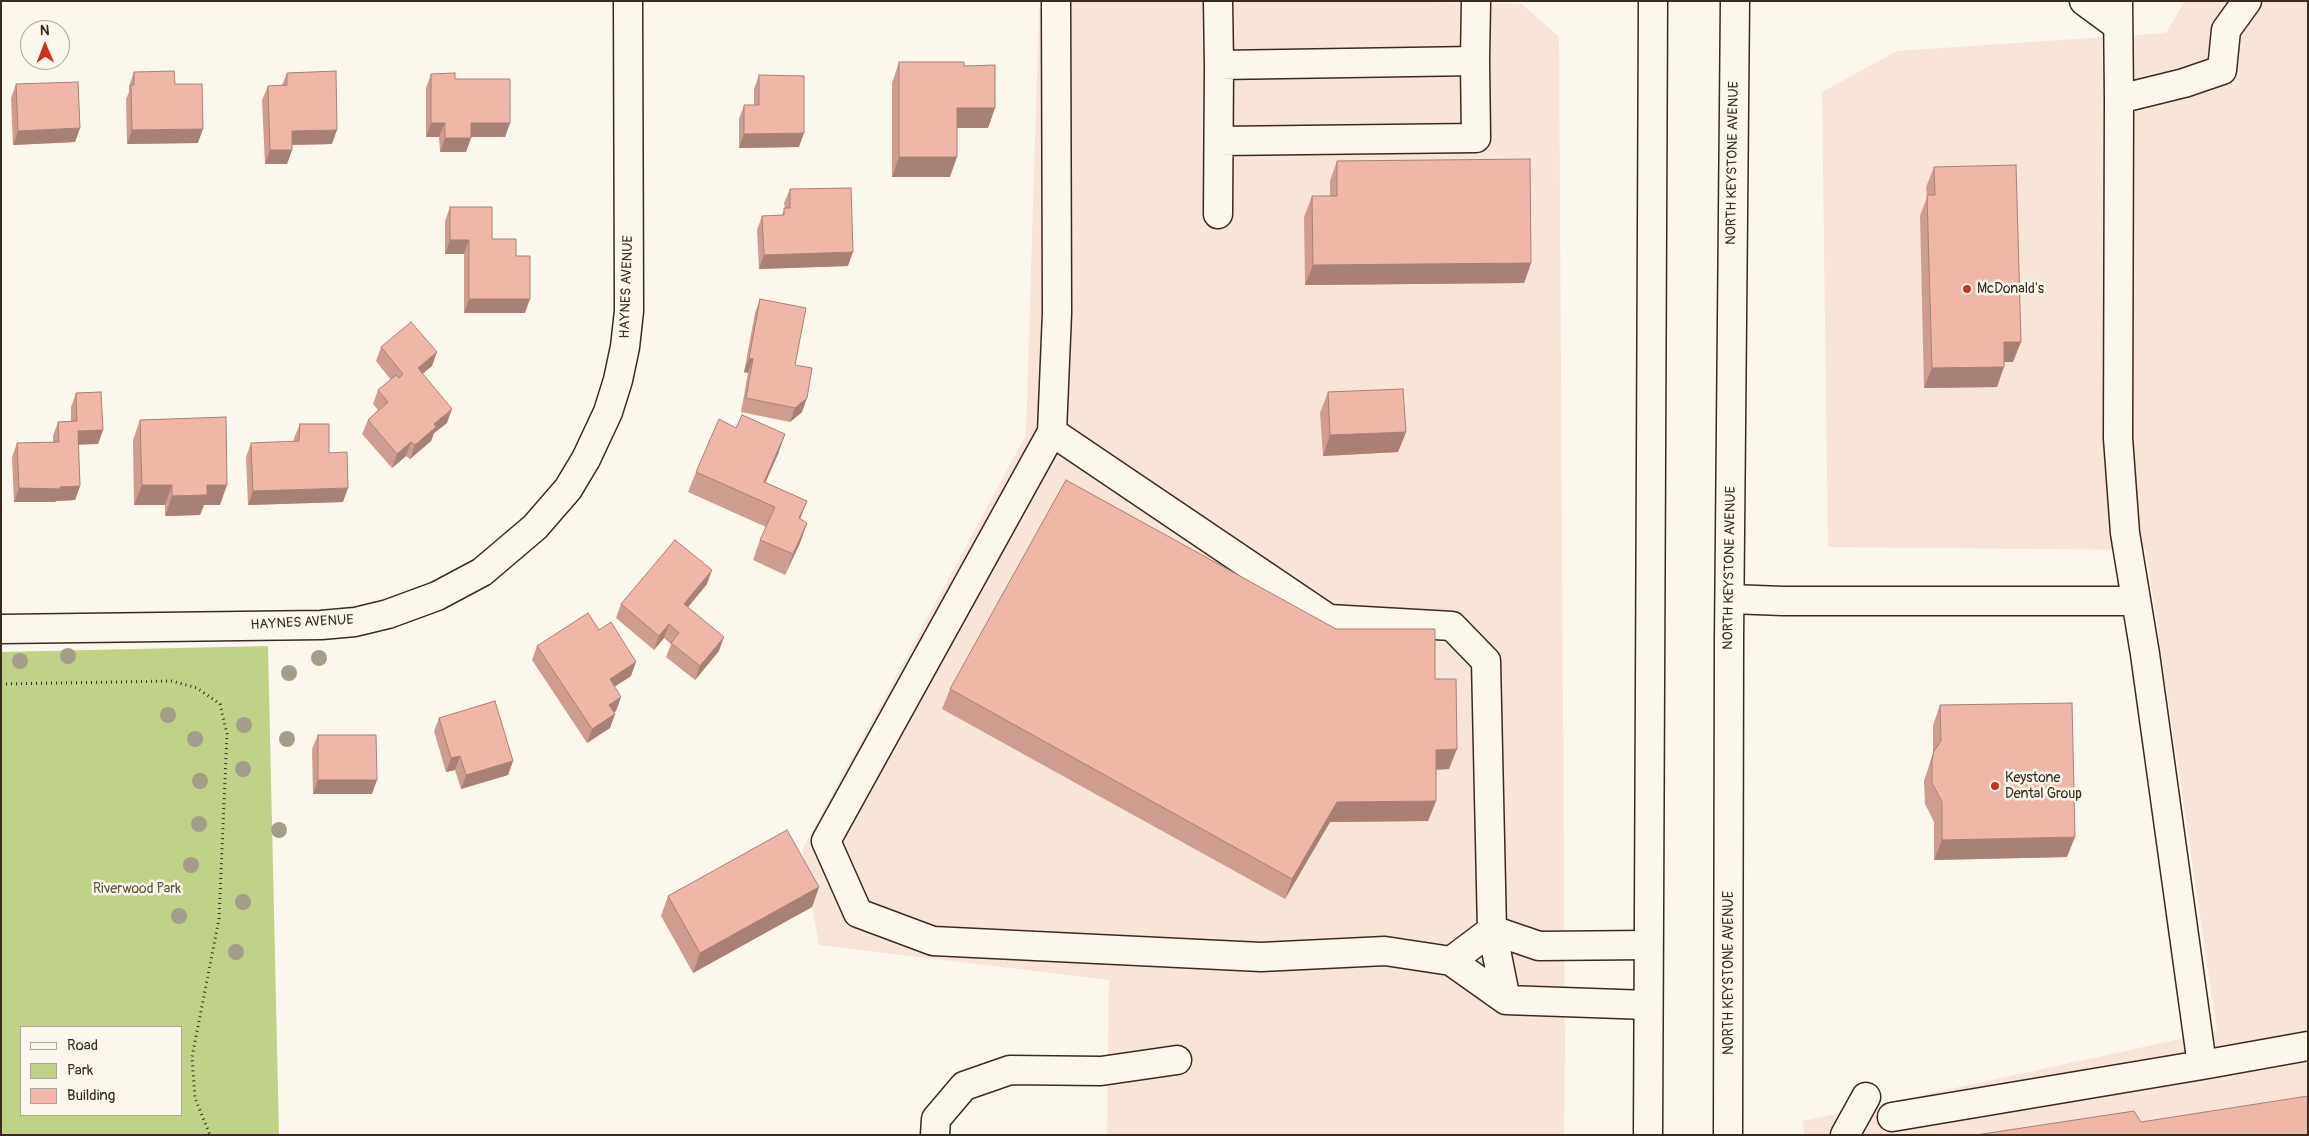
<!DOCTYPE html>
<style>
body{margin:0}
#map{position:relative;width:2309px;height:1136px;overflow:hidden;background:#fbf7ec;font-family:Pangolin,sans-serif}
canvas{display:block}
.frame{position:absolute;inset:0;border:2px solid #3b2a1e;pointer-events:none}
.legend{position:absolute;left:20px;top:1026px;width:162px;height:90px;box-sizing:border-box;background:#fbf7ec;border:1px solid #aea59a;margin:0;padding:6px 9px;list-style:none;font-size:15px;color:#3b2a1e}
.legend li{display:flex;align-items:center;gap:10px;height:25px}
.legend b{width:25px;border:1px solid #aea59a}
.north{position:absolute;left:20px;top:20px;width:50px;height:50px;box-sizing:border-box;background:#fbf7ec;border:1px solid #aea59a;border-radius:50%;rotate:359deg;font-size:14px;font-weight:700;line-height:20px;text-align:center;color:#3b2a1e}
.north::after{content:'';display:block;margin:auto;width:18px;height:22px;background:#c8321e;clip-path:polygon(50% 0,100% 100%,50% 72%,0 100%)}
</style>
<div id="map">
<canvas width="2309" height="1136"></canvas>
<div class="frame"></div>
<ul class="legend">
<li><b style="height:6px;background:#fbf7ec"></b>Road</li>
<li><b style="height:14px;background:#bfd287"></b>Park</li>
<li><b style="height:14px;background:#f0b7a8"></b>Building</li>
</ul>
<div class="north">N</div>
</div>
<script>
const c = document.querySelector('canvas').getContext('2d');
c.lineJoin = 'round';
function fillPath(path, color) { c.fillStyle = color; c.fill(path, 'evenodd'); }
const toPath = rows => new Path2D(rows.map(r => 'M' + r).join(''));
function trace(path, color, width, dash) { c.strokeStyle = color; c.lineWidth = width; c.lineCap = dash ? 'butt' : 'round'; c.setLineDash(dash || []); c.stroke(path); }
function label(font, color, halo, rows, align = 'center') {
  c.font = font + ' Pangolin,sans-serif'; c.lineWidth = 5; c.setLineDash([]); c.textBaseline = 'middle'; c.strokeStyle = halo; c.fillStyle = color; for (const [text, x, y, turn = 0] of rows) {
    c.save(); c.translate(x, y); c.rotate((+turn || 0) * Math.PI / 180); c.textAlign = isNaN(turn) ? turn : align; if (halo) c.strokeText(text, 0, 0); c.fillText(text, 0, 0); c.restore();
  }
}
const built = toPath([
 [1076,1,1376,1,1522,4,1559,37,1565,1050,1564,1135,1107,1135,1109,980,819,945,802,850,1026,435,1039,9],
 [2185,1,2308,1,2308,1135,1804,1135,1803,1121,2217,1031,2146,550,1828,547,1822,92,1897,51,2166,33]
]);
const green = toPath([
 [268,646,279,1135,1,1135,1,652],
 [21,1027,181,1027,181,1115,21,1115]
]);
const path = toPath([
 [1,684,172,681,197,688,220,704,227,734,219,919,192,1057,195,1098,210,1135]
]);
const minor = toPath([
 [1056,1,1057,313,1052,432,1329,619,1452,626,1486,661,1492,930,1539,946,1648,945],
 [1218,1,1219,65,1475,61,1476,1],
 [2084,1,2118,26],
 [2118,1,2119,99,2184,83,2222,70,2226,30,2247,1],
 [2119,99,2118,438,2125,533,2145,654,2202,1065,2308,1046],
 [1219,141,1476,138,1475,61],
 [1218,214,1219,65],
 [1052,432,826,841,858,913,933,941,1261,957,1385,951,1451,961,1506,1000,1648,1005],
 [1730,599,1783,601,2134,601],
 [1,629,321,625,355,622,388,614,437,596,482,572,535,527,568,489,586,459,608,412,618,380,625,347,629,311,628,1],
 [1451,961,1492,930,1506,1000],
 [1892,1117,2202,1065],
 [935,1135,936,1119,964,1086,1010,1070,1101,1071,1177,1060],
 [1845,1135,1866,1097]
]);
const major = toPath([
 [1648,1135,1653,1],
 [1728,1135,1729,639,1735,1]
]);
const trees = [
 [68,656],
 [319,658],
 [20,661],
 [289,673],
 [168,715],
 [244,725],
 [195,739],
 [287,739],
 [243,769],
 [200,781],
 [199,824],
 [279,830],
 [191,865],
 [243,902],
 [179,916],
 [236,952]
];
const wall = toPath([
 [899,62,964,66,995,108,988,128,957,128,950,177,892,177,892,83],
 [134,72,175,84,198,143,127,144,126,99,129,92,129,86],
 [287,73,332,144,292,145,292,150,287,164,265,164,262,100,268,86,282,85],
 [431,74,455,79,510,123,505,137,471,137,466,152,440,152,439,137,426,137,426,88],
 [759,75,799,147,739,148,739,119,744,105,754,105,754,89],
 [16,84,80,128,75,142,13,145,11,98],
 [1337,161,1531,263,1524,283,1305,285,1304,217,1312,196,1330,196,1330,181],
 [1934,167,2013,362,2004,362,1997,387,1924,388,1920,216,1927,197,1926,187],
 [790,189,848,266,759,269,757,230,762,216,782,215,785,208,784,203],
 [450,207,516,256,525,313,464,313,464,254,445,254,445,221],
 [760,299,795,365,802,412,790,422,741,412,748,373,744,372,755,313],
 [381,347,432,366,422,374,447,423,434,433,431,441,410,459,406,456,392,468,362,434,368,420,378,410,373,404,378,390,391,380,376,361],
 [1328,392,1406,432,1398,452,1323,456,1320,413],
 [76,393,103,430,98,444,78,444,80,486,75,500,56,501,55,502,14,502,12,457,17,443,53,442,53,436,58,422,71,421,71,407],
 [140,420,220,505,204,505,200,515,165,516,165,505,134,505,133,440],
 [300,424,329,453,343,502,248,505,246,457,251,443,294,442,294,438],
 [736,428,785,434,778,454,765,482,807,501,800,519,807,523,800,543,785,575,753,560,760,540,766,527,688,492,696,472],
 [707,584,688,607,719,651,695,680,666,657,671,644,664,638,654,650,616,618,621,604],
 [1336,629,1435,679,1449,769,1436,770,1436,801,1428,821,1330,822,1285,899,942,709,950,689],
 [599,630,631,676,614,687,621,697,616,711,614,712,615,714,610,728,587,743,532,660,537,646],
 [1940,705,2067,857,1934,860,1934,822,1925,804,1924,781,1933,753,1933,725],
 [439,718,513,761,508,775,461,789,455,770,446,772,434,731],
 [318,735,372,794,313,794,312,749],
 [819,887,812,907,693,973,661,916,668,896]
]);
const shadedWall = toPath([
 [957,108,995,108,988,128,949,128],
 [431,123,445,123,439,137,426,137],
 [471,123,510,123,505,137,466,137],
 [80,128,75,142,13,145,18,131],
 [203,129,198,143,127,144,132,130],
 [337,130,332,144,287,145,292,131],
 [804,133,799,147,739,148,744,134],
 [445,138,471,138,466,152,440,152],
 [270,150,292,150,287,164,265,164],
 [899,157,957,157,950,177,892,177],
 [450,240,469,240,464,254,445,254],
 [853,252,848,266,759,269,764,255],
 [1531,263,1524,283,1305,285,1313,265],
 [469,299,530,299,525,313,464,313],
 [2004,342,2021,342,2013,362,1996,362],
 [437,352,432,366,412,382,418,368],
 [749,358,753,359,748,373,744,372],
 [2004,367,1997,387,1924,388,1932,368],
 [807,398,802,412,790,422,795,408],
 [452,409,447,423,434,433,431,441,410,459,415,445,434,424],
 [103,430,98,444,73,445,78,431],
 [1406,432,1398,452,1323,456,1330,435],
 [785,434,778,454,757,502,764,482],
 [411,442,406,456,392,468,397,454],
 [142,485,172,485,165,505,134,505],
 [207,485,227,485,220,505,204,505,200,515,165,516,172,496],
 [80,486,75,500,56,501,55,502,14,502,19,488],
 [348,488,343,502,248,505,253,491],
 [807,501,799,521,799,518],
 [807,523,800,543,785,575,793,554],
 [712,570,707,584,679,618,684,604],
 [669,624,664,638,654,650,659,636],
 [724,637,719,651,695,680,700,666],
 [636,662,631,676,605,693,610,679],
 [621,697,616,711,604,719,609,705],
 [615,714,610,728,587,743,592,729],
 [1457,749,1449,769,1428,770,1436,750],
 [460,756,455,770,446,772,451,758],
 [513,761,508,775,461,789,466,775],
 [318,780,377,780,372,794,313,794],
 [1436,801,1428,821,1330,822,1285,899,1292,879,1337,802],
 [2075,837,2067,857,1934,860,1942,840],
 [819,887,812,907,693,973,700,953]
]);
const building = toPath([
 [899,62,964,62,964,66,995,65,995,108,957,108,957,157,899,157,899,62],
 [174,71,175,84,202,84,203,129,132,130,131,85,134,85,134,72,174,71],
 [336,71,337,130,292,131,292,150,270,150,268,86,287,85,287,73,336,71],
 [455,73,455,79,510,79,510,123,471,123,471,138,445,138,445,123,431,123,431,74,455,73],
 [759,75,804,76,804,133,744,134,744,105,759,105,759,75],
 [78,82,80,128,18,131,16,84,78,82],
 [1530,159,1531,263,1313,265,1312,196,1337,196,1337,161,1530,159],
 [2016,165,2021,342,2004,342,2004,367,1932,368,1927,195,1935,195,1934,167,2016,165],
 [851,188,853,252,764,255,762,216,784,215,784,208,790,208,790,189,851,188],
 [450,207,492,207,492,239,516,239,516,256,530,256,530,299,469,299,469,240,450,240,450,207],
 [760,299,806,308,795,365,812,368,807,398,795,408,746,398,753,359,749,358,760,299],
 [411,322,437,352,418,368,452,409,434,424,436,427,415,445,411,442,397,454,368,420,388,402,378,390,396,375,399,378,403,374,381,347,411,322],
 [1403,389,1406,432,1330,435,1328,392,1403,389],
 [101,392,103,430,78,431,80,486,60,487,60,489,19,488,17,443,59,442,58,422,77,421,76,393,101,392],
 [742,415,785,434,764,482,807,501,799,518,807,523,793,554,760,540,775,507,696,472,719,419,736,428,742,415],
 [226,417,227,485,207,485,207,495,172,496,172,485,142,485,140,420,226,417],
 [300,424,329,424,329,453,347,452,348,488,253,491,251,443,299,441,300,424],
 [1066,480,1336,629,1435,629,1435,679,1456,679,1457,749,1436,750,1436,801,1337,802,1292,879,950,689,1066,480],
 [675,540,712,570,684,604,724,637,700,666,671,643,679,633,669,624,659,636,621,604,675,540],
 [588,613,599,630,611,622,636,662,610,679,621,697,609,705,615,714,592,729,537,646,588,613],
 [495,701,513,761,466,775,460,756,451,758,439,718,495,701],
 [2072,703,2075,837,1942,840,1942,802,1932,783,1932,760,1934,751,1941,741,1940,705,2072,703],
 [318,735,376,735,377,780,318,780,318,735],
 [787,830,819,887,700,953,668,896,787,830],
 [2308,1096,2308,1135,1976,1135,2134,1111,2141,1122,2308,1096]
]);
const markers = [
 [1967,289,5,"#c8321e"],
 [1995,786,5,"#c8321e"]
];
const streetNames = [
 ["NORTH KEYSTONE AVENUE",1733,163,-89],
 ["HAYNES AVENUE",627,287,-88],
 ["NORTH KEYSTONE AVENUE",1730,568,-89],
 ["HAYNES AVENUE",302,623,-3],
 ["NORTH KEYSTONE AVENUE",1729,973,-90]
];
const poiNames = [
 ["McDonald's",1977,289],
 ["Keystone",2005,778],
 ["Dental Group",2005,794]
];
const parkNames = [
 ["Riverwood Park",137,889]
];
fillPath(built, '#f8e4d8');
fillPath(green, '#bfd287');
trace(minor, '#3b2a1e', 31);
trace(major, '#3b2a1e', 31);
trace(path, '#3b2a1e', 3, [1, 4]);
trace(minor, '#fbf7ec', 28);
trace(major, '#fbf7ec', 28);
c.fillStyle = '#a49d89';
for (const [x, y] of trees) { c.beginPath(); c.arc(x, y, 8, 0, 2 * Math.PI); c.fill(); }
fillPath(wall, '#ce9d90');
fillPath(shadedWall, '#a88076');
fillPath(building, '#f0b7a8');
trace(building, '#a88076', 1);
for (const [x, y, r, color] of markers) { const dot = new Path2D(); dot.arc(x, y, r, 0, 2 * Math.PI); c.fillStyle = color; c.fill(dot); trace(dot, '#fbf7ec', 2); }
label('14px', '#3b2a1e', '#fbf7ec', streetNames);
label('14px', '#3b2a1e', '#fbf7ec', poiNames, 'left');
label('14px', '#5c5438', '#fbf7ec', parkNames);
</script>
